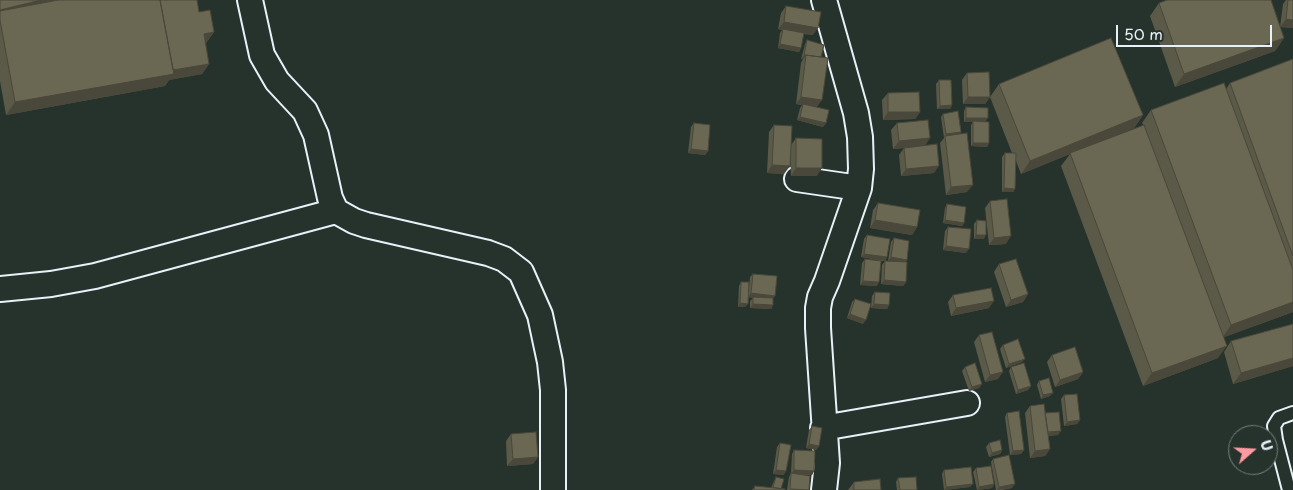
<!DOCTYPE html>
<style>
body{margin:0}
#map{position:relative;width:1293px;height:490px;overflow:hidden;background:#26332d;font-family:"Playpen Sans",sans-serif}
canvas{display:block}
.north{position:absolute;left:1228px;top:425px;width:50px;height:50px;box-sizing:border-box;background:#26332d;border:1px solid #747f7e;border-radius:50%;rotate:71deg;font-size:14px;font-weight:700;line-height:20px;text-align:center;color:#e8f1f8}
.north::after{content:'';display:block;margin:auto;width:18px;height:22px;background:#ff9aa2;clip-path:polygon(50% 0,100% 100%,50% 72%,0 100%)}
.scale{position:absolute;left:1116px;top:25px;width:156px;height:22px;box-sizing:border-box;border:2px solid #e8f1f8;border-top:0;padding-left:6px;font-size:15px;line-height:18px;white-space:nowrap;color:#e8f1f8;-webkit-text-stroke:4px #26332d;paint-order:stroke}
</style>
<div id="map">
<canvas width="1293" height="490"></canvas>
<div class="north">U</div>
<div class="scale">50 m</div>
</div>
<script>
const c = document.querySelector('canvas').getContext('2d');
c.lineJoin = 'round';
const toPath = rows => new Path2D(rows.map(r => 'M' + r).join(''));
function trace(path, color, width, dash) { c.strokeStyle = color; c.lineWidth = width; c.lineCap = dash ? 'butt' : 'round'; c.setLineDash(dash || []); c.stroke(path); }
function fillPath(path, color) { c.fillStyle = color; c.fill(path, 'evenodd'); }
const service = toPath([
 [1289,490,1276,440,1274,426,1279,418,1293,413]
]);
const minor = toPath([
 [250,0,262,55,277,81,305,111,316,135,330,198,336,211,354,221,366,225,488,253,504,259,521,272,540,315,550,362,553,390,553,490],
 [797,179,859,188],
 [0,289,51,284,95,276,336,211],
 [823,428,967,403],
 [824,490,827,463,818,328,818,308,820,297,827,281,859,188,861,169,860,137,856,113,824,0]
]);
const wall = toPath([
 [0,0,199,12,214,32,206,43,205,43,209,64,202,74,169,80,165,86,6,115,0,81],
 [1286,0,1293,0,1293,28,1280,27,1283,4],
 [1159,3,1284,38,1275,51,1175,87,1150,16],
 [786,6,813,35,804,34,801,48,799,52,778,48,780,33,782,30,778,29,781,13],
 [807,40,821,57,817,107,813,107,826,123,823,127,797,120,800,108,802,105,796,104,801,63,803,59,801,59,805,44],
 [1293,59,1293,312,1224,337,1218,358,1143,386,1061,166,1070,154,1021,174,1016,161,1015,189,1013,192,1002,192,1002,157,1005,153,1012,153,990,97,999,84,1143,115,1134,128,1089,146,1144,126,1142,123,1151,110,1226,89,1230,83],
 [967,73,990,97,985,104,963,104,962,80],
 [939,80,952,105,950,109,937,109,936,84],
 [888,93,920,112,915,119,883,120,882,100],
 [966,107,985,122,989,143,987,147,971,146,971,125,973,122,964,122,964,111],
 [943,114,961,132,960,134,967,192,946,195,940,143,944,138,941,117],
 [694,123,708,151,705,155,688,153,691,127],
 [897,123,925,146,934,173,901,176,899,155,904,148,893,149,891,130],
 [774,125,791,145,796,138,817,176,791,176,790,150,784,174,767,173,769,132],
 [990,201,1006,244,989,245,985,208],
 [878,203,917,227,912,235,870,228,873,210],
 [947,204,964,223,962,226,943,223,945,208],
 [977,220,984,239,974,239,974,224],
 [948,227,966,253,943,250,945,231],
 [867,235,887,257,885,261,881,261,877,286,860,285,862,263,865,259,879,260,861,257,864,239],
 [894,238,907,260,905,262,906,282,903,286,881,284,882,265,885,261,888,261,891,242],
 [999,264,1028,294,1023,302,1006,307,994,272],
 [753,274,773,298,773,305,771,309,750,308,750,301,753,298,748,297,750,277],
 [741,282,745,307,738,307,739,286],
 [875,292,889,305,887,309,871,308,872,296],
 [953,295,989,308,951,316,948,302],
 [855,299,863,324,847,318,852,302],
 [1293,324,1293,366,1233,384,1224,352,1231,341],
 [979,335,998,379,985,382,974,342],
 [1003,345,1022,362,1006,368,1000,349],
 [1052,355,1083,372,1078,379,1055,387,1047,362],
 [965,367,982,384,979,388,969,391,962,371],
 [1011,367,1031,386,1028,390,1016,394,1009,371],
 [1039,381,1050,396,1041,399,1037,385],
 [1064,395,1080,420,1077,424,1064,426,1061,399],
 [1030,406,1045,413,1058,435,1048,436,1050,449,1045,456,1030,458,1025,413],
 [1007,413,1024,450,1021,454,1010,455,1005,417],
 [812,426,819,446,816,450,806,448,809,430],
 [511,434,538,457,533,464,507,466,506,441],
 [780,443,784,475,773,474,777,447],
 [989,443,1002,450,1000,454,989,457,986,447],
 [794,450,814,471,812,475,804,475,809,490,787,490,789,477,791,473,792,454],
 [993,459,1012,488,1002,490,996,490,991,462],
 [976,468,994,484,992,488,977,490,973,472],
 [944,470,970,487,944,490,942,474],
 [776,477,781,489,785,490,752,490,755,486,771,488,774,481],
 [898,478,917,490,897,490,896,482],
 [854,482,881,490,848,490]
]);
const shadedWall = toPath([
 [41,0,66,0,0,18,0,10],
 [1286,19,1293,20,1293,28,1280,27],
 [784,22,818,28,813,35,778,29],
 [214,32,206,43,196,44,204,34],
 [1284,38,1275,51,1175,87,1184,74],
 [780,44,801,48,799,52,778,48],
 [804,55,806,56,803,59,801,59],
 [209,64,202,74,169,80,165,86,6,115,15,102,171,71],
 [801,97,822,100,817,107,796,104],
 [968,97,990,97,985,104,963,104],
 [952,105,950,109,937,109,940,106],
 [888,112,920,112,915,119,883,120],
 [1143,115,1134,128,1021,174,1030,161],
 [800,117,826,123,823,127,797,120],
 [966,118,988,118,985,122,964,122],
 [961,132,958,136,945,136,944,138,946,134],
 [930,138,925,146,893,149,899,141],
 [973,143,989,143,987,147,971,146],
 [691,149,708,151,705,155,688,153],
 [772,165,790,166,784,174,767,173],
 [939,166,934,173,901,176,906,169],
 [796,168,822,168,817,176,791,176],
 [973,185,967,192,946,195,951,187],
 [1004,188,1015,189,1013,192,1002,192],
 [875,220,917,227,912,235,870,228],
 [945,220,964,223,962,226,943,223],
 [976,235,986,235,984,239,974,239],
 [1011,236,1006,244,989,245,994,238],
 [946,246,969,249,966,253,943,250],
 [864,254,887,257,885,261,861,257],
 [891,257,907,260,904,264,888,261],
 [884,280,906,282,903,286,881,284],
 [863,281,879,282,877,286,860,285],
 [751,293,775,296,772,300,748,297],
 [1028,294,1023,302,1006,307,1011,300],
 [994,301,989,308,951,316,956,308],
 [1293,302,1293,312,1222,338,1231,325],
 [740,303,748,304,745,307,738,307],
 [753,304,773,305,771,309,750,308],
 [874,304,889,305,887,309,871,308],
 [850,314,866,320,863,324,847,318],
 [1227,346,1218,358,1143,386,1152,373],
 [1293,358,1293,366,1233,384,1241,373],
 [1025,359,1022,362,1006,368,1009,364],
 [1003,372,998,379,985,382,990,375],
 [1083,372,1078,379,1055,387,1060,380],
 [982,384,979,388,969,391,972,387],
 [1031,386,1028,390,1016,394,1018,390],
 [1053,393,1050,396,1041,399,1043,395],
 [1080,420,1077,424,1064,426,1067,422],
 [1061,431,1058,435,1044,436,1047,433],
 [809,444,819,446,816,450,806,448],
 [1050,449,1045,456,1030,458,1035,451],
 [1002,450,1000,454,989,457,992,453],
 [1024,450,1021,454,1010,455,1013,451],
 [538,457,533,464,507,466,513,459],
 [776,470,786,471,784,475,773,474],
 [794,470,814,471,812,475,791,474],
 [973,484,970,487,944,490,946,487],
 [994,484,992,488,977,490,979,487],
 [1015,484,1012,488,997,490,999,487]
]);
const building = toPath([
 [0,0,41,0,0,10,0,0],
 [58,0,160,0,174,74,15,102,0,20,0,11,58,0],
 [160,0,197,0,199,12,210,10,214,32,204,34,209,64,173,70,160,0],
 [1167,0,1271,0,1284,38,1184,74,1159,3,1167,0],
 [1288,0,1293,0,1293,20,1286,19,1288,0],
 [786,6,821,12,818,28,784,22,786,6],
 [783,29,804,33,801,48,780,44,783,29],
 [1111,38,1143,115,1030,161,999,84,1111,38],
 [807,40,824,45,821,57,804,55,807,40],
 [806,55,828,58,822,100,801,97,806,55],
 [1293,59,1293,256,1230,83,1293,59],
 [989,72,990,97,968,97,967,73,989,72],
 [939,80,951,80,952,105,940,106,939,80],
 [1224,83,1293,270,1293,302,1231,325,1151,110,1224,83],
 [919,92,920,112,888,112,888,93,919,92],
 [803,104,829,110,826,123,800,117,803,104],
 [966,107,988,108,988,118,966,118,966,107],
 [958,111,961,132,946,134,943,114,958,111],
 [928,120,930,138,899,141,897,123,928,120],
 [973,121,989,122,989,143,973,143,973,121],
 [694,123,710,125,708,151,691,149,694,123],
 [774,125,792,126,790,166,772,165,774,125],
 [1144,125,1227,346,1152,373,1070,153,1144,125],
 [967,133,973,185,951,187,945,136,967,133],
 [796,138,822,139,822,168,796,168,796,138],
 [937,144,939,166,906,169,904,148,937,144],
 [1005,153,1016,153,1015,189,1004,188,1005,153],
 [1007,199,1011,236,994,238,990,201,1007,199],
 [878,203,920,210,917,227,875,220,878,203],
 [947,204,966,207,964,223,945,220,947,204],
 [977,220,986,221,986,235,976,235,977,220],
 [948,227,971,229,969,249,946,246,948,227],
 [867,235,890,239,887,257,864,254,867,235],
 [894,238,909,241,907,260,891,257,894,238],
 [865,259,881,261,879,282,863,281,865,259],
 [1016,259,1028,294,1011,300,999,264,1016,259],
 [885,261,907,262,906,282,884,280,885,261],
 [753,274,777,276,775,296,751,293,753,274],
 [741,282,749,282,748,304,740,303,741,282],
 [991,288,994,301,956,308,953,295,991,288],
 [875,292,890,293,889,305,874,304,875,292],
 [753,297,773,298,773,305,753,304,753,297],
 [855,299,871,304,866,320,850,314,855,299],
 [1293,324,1293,358,1241,373,1231,341,1293,324],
 [992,332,1003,372,990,375,979,335,992,332],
 [1018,339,1025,359,1009,364,1003,345,1018,339],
 [1075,347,1083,372,1060,380,1052,355,1075,347],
 [975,363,982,384,972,387,965,367,975,363],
 [1024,363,1031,386,1018,390,1011,367,1024,363],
 [1049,378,1053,393,1043,395,1039,381,1049,378],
 [1077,394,1080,420,1067,422,1064,395,1077,394],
 [1044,404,1050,449,1035,451,1030,406,1044,404],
 [1019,411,1024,450,1013,451,1007,413,1019,411],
 [1059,412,1061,431,1048,432,1045,413,1059,412],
 [812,426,822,428,819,446,809,444,812,426],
 [536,432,538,457,513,459,511,434,536,432],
 [1000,440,1002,450,992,453,989,443,1000,440],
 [780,443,791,445,786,471,776,470,780,443],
 [794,450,815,451,814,471,794,470,794,450],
 [1009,455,1015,484,999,487,993,459,1009,455],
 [991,466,994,484,979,487,976,468,991,466],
 [971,467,973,484,946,487,944,470,971,467],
 [791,473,810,476,809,490,790,489,791,473],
 [776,477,784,479,781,489,773,487,776,477],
 [916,477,917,490,900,490,898,478,916,477],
 [880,479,881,490,854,490,854,482,880,479],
 [755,486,785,489,785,490,754,490,755,486]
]);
trace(service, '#e8f1f8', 16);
trace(minor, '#e8f1f8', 28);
trace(service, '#26332d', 12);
trace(minor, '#26332d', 24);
fillPath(wall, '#5b5947');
fillPath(shadedWall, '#4a483a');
fillPath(building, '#6a6753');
trace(building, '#4a483a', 1);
</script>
